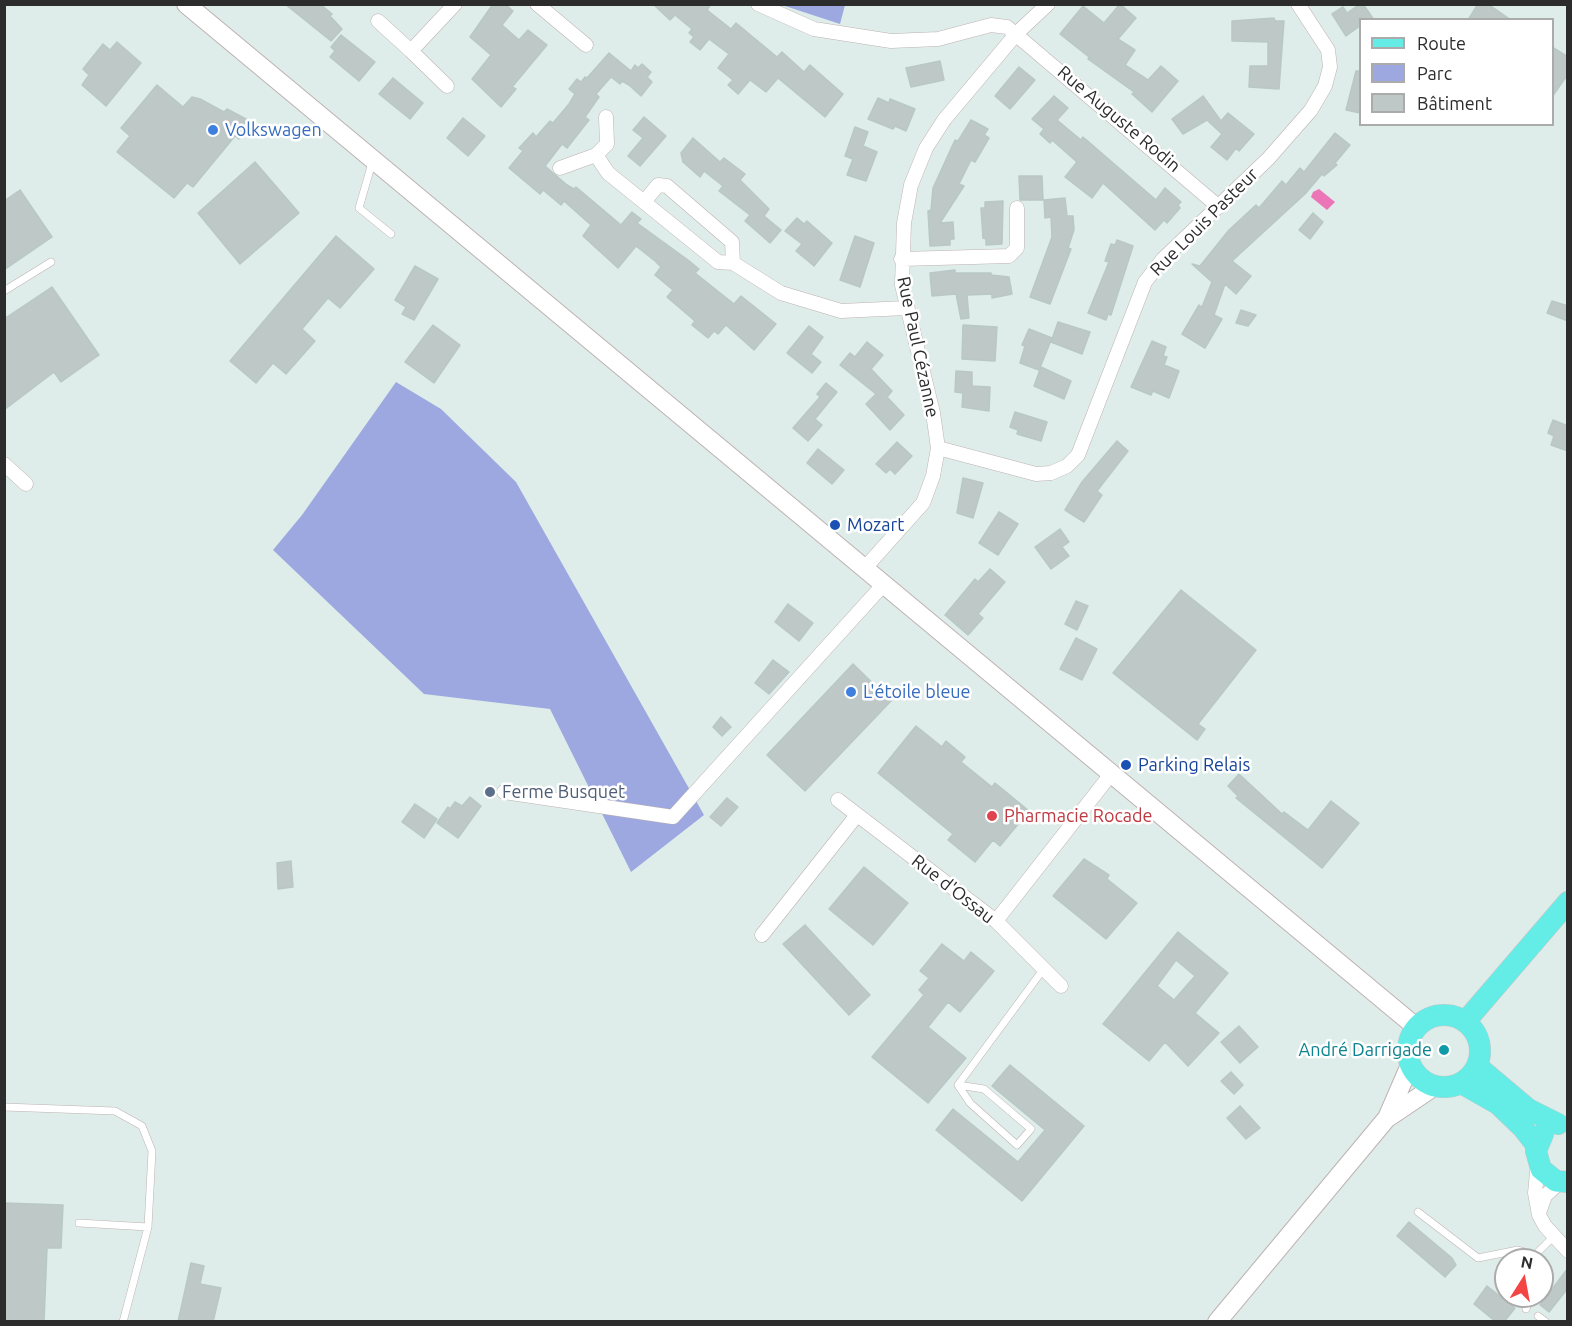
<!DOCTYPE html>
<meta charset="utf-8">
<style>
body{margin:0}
#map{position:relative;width:1572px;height:1326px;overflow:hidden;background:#deede9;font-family:Ubuntu,sans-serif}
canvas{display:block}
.frame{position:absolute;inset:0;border:6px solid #2c2c2c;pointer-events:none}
.legend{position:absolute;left:1359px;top:18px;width:195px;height:108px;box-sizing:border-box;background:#fff;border:2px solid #ababab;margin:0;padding:8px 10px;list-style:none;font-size:18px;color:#2c2c2c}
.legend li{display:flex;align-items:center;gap:12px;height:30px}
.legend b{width:30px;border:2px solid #ababab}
.north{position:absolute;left:1494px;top:1248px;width:60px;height:60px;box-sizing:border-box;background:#fff;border:2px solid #ababab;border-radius:50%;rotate:11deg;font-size:16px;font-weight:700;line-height:24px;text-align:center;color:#2c2c2c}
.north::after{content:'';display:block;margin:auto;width:21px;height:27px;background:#f44545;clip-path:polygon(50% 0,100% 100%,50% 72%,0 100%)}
</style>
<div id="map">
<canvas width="1572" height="1326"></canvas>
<div class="frame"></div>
<ul class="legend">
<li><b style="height:8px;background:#64ece6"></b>Route</li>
<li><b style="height:16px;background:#9da8e1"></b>Parc</li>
<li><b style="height:16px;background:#bec8c6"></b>Bâtiment</li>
</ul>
<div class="north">N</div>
</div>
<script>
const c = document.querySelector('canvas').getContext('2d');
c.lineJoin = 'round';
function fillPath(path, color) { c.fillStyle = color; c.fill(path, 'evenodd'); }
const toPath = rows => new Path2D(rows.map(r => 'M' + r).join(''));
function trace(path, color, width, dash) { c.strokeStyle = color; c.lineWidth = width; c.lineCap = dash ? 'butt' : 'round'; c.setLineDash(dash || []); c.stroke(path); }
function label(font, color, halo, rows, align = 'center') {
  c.font = font + ' Ubuntu,sans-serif'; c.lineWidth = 5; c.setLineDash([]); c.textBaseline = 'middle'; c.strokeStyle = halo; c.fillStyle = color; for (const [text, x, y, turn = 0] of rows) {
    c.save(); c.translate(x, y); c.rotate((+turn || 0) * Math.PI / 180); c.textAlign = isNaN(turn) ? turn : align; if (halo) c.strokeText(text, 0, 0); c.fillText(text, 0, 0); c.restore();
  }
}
const green = toPath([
 [782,5,845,4,845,5,840,24],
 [396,382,441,409,516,482,704,815,631,872,550,709,424,694,273,550,302,515]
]);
const water = toPath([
 [1319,189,1335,202,1327,210,1311,197,1313,192]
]);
const building = toPath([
 [285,4,320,4,332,14,330,16,342,29,331,41,285,4],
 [493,4,505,4,513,11,502,25,519,40,528,30,547,45,512,87,516,89,501,107,472,79,491,55,470,37,493,4],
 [653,4,711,4,707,10,731,29,736,23,777,57,782,52,804,72,810,65,843,94,825,117,778,78,766,92,750,80,738,94,728,85,733,80,718,68,729,54,709,39,700,50,690,42,694,37,689,33,692,29,675,15,670,20,653,4],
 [1120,4,1136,18,1118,39,1135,50,1125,65,1148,80,1161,66,1178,81,1152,112,1132,94,1134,92,1088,59,1089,57,1060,34,1083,6,1104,23,1120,4],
 [1360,4,1363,4,1374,20,1360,20,1360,26,1346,36,1332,14,1343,7,1347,13,1360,4],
 [1478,4,1488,4,1511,20,1468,20,1478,4],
 [1274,18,1275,21,1284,21,1279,89,1249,87,1250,66,1268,66,1268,42,1232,41,1232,21,1274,18],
 [341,35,375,62,359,81,330,57,335,51,331,47,341,35],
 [117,42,141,63,106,106,82,85,89,75,83,69,103,44,110,50,117,42],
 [1552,47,1568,57,1568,74,1552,97,1552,47],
 [609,53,631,71,635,65,638,68,642,64,651,72,647,77,652,82,641,96,629,85,622,81,620,84,611,77,596,94,599,97,585,117,589,120,567,148,562,144,545,166,567,185,574,189,576,187,621,225,632,212,641,219,637,223,688,260,699,269,695,273,734,304,741,296,776,324,754,350,726,325,718,334,714,331,708,338,692,325,695,321,667,297,673,290,655,275,661,267,655,261,636,246,618,268,583,236,591,225,564,201,561,205,543,190,540,194,509,168,523,151,519,148,533,133,536,137,550,121,553,123,569,104,575,94,569,89,577,79,581,82,585,77,587,78,609,53],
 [940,61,944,80,911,87,906,68,940,61],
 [1019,67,1035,80,1010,109,995,96,1019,67],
 [1356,71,1360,71,1360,113,1346,110,1356,71],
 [393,78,423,103,410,119,379,94,393,78],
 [157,85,183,107,192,97,200,99,224,112,227,109,246,119,253,127,239,139,235,136,193,187,187,183,174,198,117,152,130,136,121,128,157,85],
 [1054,96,1068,108,1057,120,1081,140,1083,137,1156,200,1165,188,1181,202,1178,205,1180,208,1167,223,1164,220,1155,230,1103,183,1092,198,1065,177,1077,162,1052,140,1050,143,1040,134,1044,129,1032,119,1054,96],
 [1203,96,1221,121,1228,113,1254,134,1239,151,1236,148,1227,160,1211,147,1222,134,1207,120,1183,134,1172,119,1203,96],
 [878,98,889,103,890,99,915,109,906,131,895,126,893,129,868,119,878,98],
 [644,117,666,136,640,166,628,156,643,138,633,130,644,117],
 [463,118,485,136,468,156,447,138,463,118],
 [971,120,988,129,984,135,989,138,975,162,971,160,959,184,964,186,940,223,953,222,954,239,950,239,950,245,930,246,928,211,931,210,933,188,955,140,958,141,971,120],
 [855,127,868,132,863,146,877,152,866,181,847,175,853,159,845,156,855,127],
 [1335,133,1350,145,1335,163,1337,165,1324,176,1322,174,1305,194,1232,261,1251,276,1236,294,1225,284,1214,315,1222,319,1205,348,1182,334,1199,305,1202,307,1212,282,1192,264,1200,266,1229,230,1256,205,1259,208,1282,181,1286,185,1300,168,1304,172,1335,133],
 [693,138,720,162,724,158,745,174,740,180,769,209,764,216,781,230,770,243,745,221,750,215,719,191,723,186,704,171,700,177,683,162,681,153,693,138],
 [255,162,299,213,240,264,198,213,255,162],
 [1019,176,1042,176,1043,200,1020,200,1019,176],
 [20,190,52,237,4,270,4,201,20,190],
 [1065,198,1067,216,1073,216,1074,230,1068,248,1071,249,1050,304,1030,297,1052,237,1051,217,1045,218,1044,200,1065,198],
 [1003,201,1002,244,986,245,986,239,983,238,981,208,985,208,985,202,1003,201],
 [1313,213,1323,222,1310,239,1299,230,1313,213],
 [797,218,804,224,807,221,832,243,814,266,796,251,802,244,785,231,797,218],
 [336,236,374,269,340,308,328,298,302,329,315,341,286,374,273,363,256,383,230,361,336,236],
 [855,236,874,243,860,287,840,280,855,236],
 [1117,240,1133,246,1111,315,1108,314,1106,320,1088,313,1109,262,1105,261,1111,244,1115,245,1117,240],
 [415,266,438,279,414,320,402,314,406,307,395,300,415,266],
 [955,270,955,273,991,273,991,275,1009,277,1012,294,992,298,992,294,967,295,969,318,961,319,956,294,932,296,930,273,955,270],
 [52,287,99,355,61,382,54,372,4,410,4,319,52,287],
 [1552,301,1568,306,1568,321,1547,313,1552,301],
 [1241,310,1256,315,1248,326,1236,323,1241,310],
 [1058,322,1090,332,1082,354,1051,342,1058,322],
 [433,325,460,345,434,383,405,362,433,325],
 [963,325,997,327,995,361,962,359,963,325],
 [809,326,823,337,811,354,821,362,812,373,787,353,809,326],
 [1029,329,1052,338,1039,370,1020,363,1025,346,1022,345,1029,329],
 [1152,341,1166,347,1163,356,1167,357,1164,365,1179,371,1169,398,1153,391,1151,395,1131,387,1152,341],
 [867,342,883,355,871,369,892,391,887,397,904,415,890,430,866,404,876,394,840,365,850,353,855,357,867,342],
 [1041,367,1071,381,1064,399,1034,386,1041,367],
 [956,371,972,372,972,386,990,387,989,411,962,407,963,393,955,392,956,371],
 [826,383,837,392,815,419,822,425,808,441,793,428,820,397,817,394,826,383],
 [1015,412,1047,422,1041,441,1017,434,1018,430,1010,427,1015,412],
 [1553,420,1568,426,1568,451,1551,445,1554,436,1548,433,1553,420],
 [1117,441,1128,451,1097,491,1102,495,1084,522,1065,510,1082,482,1117,441],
 [897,442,912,456,895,474,890,469,886,473,876,464,897,442],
 [818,449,844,470,832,484,807,463,818,449],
 [963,478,983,483,973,518,957,513,963,478],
 [999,512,1018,524,998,555,979,543,999,512],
 [1060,529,1069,542,1062,547,1069,556,1051,569,1035,547,1060,529],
 [990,569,1005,582,978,614,983,618,968,635,945,615,975,579,978,582,990,569],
 [1181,590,1256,650,1198,724,1205,729,1197,740,1113,673,1181,590],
 [1076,601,1088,606,1077,630,1065,624,1076,601],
 [788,604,813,623,799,641,775,622,788,604],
 [1076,638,1097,649,1082,680,1060,669,1076,638],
 [773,660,789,672,769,694,755,683,773,660],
 [853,664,891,701,805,791,767,755,853,664],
 [721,717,731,727,722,736,713,727,721,717],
 [916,726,942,747,946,741,965,757,961,762,992,787,995,783,1029,811,1000,846,993,840,975,862,948,840,953,834,878,773,916,726],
 [1239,774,1282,814,1284,812,1308,830,1331,801,1359,823,1322,868,1236,798,1238,796,1228,786,1239,774],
 [470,797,481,806,458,838,437,823,448,807,450,809,455,802,462,806,470,797],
 [727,798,738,807,721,826,710,817,727,798],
 [415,804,437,819,424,838,402,822,415,804],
 [1084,859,1109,875,1107,879,1137,903,1106,939,1053,896,1084,859],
 [291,861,293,887,278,889,277,863,291,861],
 [864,867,908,903,873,945,829,909,864,867],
 [805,925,870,995,849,1015,783,944,805,925],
 [1178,932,1228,973,1195,1013,1219,1033,1188,1066,1165,1042,1149,1061,1103,1024,1178,932],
 [1176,960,1195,976,1174,1000,1157,986,1176,960],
 [942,944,964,961,971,952,994,971,960,1012,948,1002,928,1027,966,1058,928,1103,872,1057,924,995,919,990,929,978,920,971,942,944],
 [1239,1026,1258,1047,1240,1063,1221,1042,1239,1026],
 [1010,1065,1084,1126,1022,1201,936,1130,953,1109,1018,1162,1045,1130,992,1086,1010,1065],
 [1231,1072,1243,1085,1234,1094,1221,1081,1231,1072],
 [1240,1106,1260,1128,1246,1139,1227,1118,1240,1106],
 [4,1203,63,1205,61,1248,47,1248,44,1322,4,1322,4,1203],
 [1409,1222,1452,1258,1456,1265,1445,1277,1397,1236,1409,1222],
 [191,1263,204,1266,200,1284,221,1288,213,1322,178,1322,191,1263],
 [1568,1268,1568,1288,1549,1312,1540,1305,1568,1268],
 [1487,1286,1515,1308,1504,1322,1496,1322,1474,1304,1487,1286]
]);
const service = toPath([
 [372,163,359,208,391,234],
 [4,291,51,262],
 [958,1085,984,1089,1031,1129,1017,1145,970,1103,958,1085,1045,967],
 [4,1107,115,1111,142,1126,152,1151,148,1227,79,1223],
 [1418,1212,1478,1258,1518,1250,1535,1255,1554,1236],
 [1526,1309,1530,1296],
 [1538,1316,1546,1322],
 [123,1322,148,1227]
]);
const minor = toPath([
 [537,4,586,45],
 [758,4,814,29,891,41,938,39,991,25,1007,27,1219,207],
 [378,21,411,51,455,4],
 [411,51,447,86],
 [596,155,608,173,718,262,733,263,781,293,841,311,906,308],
 [560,168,596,155,607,144,606,117],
 [644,202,658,185,667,186,732,242,733,263],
 [901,259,1009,256,1017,248,1017,208],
 [938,448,1036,474,1051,473,1067,466,1078,455,1145,282,1163,259,1268,159,1311,110,1325,86,1330,67,1328,50,1298,4],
 [4,464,26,484],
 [864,569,923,503,933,476,938,448,933,413,902,285,904,223,911,185,926,148,944,120,1017,33,1048,4],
 [504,792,673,817,883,585],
 [838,800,996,921,1061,986],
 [996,921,1111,774],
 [762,935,857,815],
 [1538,1163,1535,1193,1539,1215,1545,1226,1568,1251],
 [1539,1213,1545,1196,1561,1181]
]);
const secondary = toPath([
 [186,4,1416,1027],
 [1389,1117,1435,1086],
 [1217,1322,1387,1118,1410,1065]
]);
const primary = toPath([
 '1408 1051a36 36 0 1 1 72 0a36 36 0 1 1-72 0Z',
 [1465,1022,1568,902],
 [1477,1066,1528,1109,1558,1124],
 [1461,1083,1498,1104,1523,1128,1537,1146],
 [1543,1134,1536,1151,1541,1169,1556,1181,1568,1182]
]);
const markers = [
 [213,130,6,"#3f7fe0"],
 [835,525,6,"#1a4fb4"],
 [851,692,6,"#3f7fe0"],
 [1126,765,6,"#1a4fb4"],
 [490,792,6,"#5c6f8a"],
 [992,816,6,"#e0444e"],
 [1444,1050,6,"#0f9aa8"]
];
const streetNames = [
 ["Rue Auguste Rodin",1119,119,40],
 ["Rue Louis Pasteur",1204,222,-45],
 ["Rue Paul Cézanne",918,347,78],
 ["Rue d'Ossau",953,889,38]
];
const shopNames = [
 ["Volkswagen",225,130],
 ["L'étoile bleue",863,692]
];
const transitNames = [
 ["Mozart",847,525],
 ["Parking Relais",1138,765]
];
const serviceNames = [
 ["Ferme Busquet",502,792]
];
const healthNames = [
 ["Pharmacie Rocade",1004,816]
];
const cultureNames = [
 ["André Darrigade",1432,1050]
];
fillPath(green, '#9da8e1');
fillPath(water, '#eb75b6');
fillPath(building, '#bec8c6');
trace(building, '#b8c8c5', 1.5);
trace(service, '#beb2b2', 8);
trace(minor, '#beb2b2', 15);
trace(secondary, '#beb2b2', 20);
trace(primary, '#c8c8c8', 22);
trace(service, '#fff', 7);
trace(minor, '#fff', 14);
trace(secondary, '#fff', 18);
trace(primary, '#64ece6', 21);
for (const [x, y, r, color] of markers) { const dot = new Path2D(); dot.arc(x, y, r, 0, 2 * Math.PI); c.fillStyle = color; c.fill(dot); trace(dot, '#fff', 2); }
label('18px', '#2c2c2c', '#fff', streetNames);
label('18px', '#366cbe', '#fff', shopNames, 'left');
label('18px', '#164399', '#fff', transitNames, 'left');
label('18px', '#4e5e75', '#fff', serviceNames, 'left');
label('18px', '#be3a42', '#fff', healthNames, 'left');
label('18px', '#0d838f', '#fff', cultureNames, 'right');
</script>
